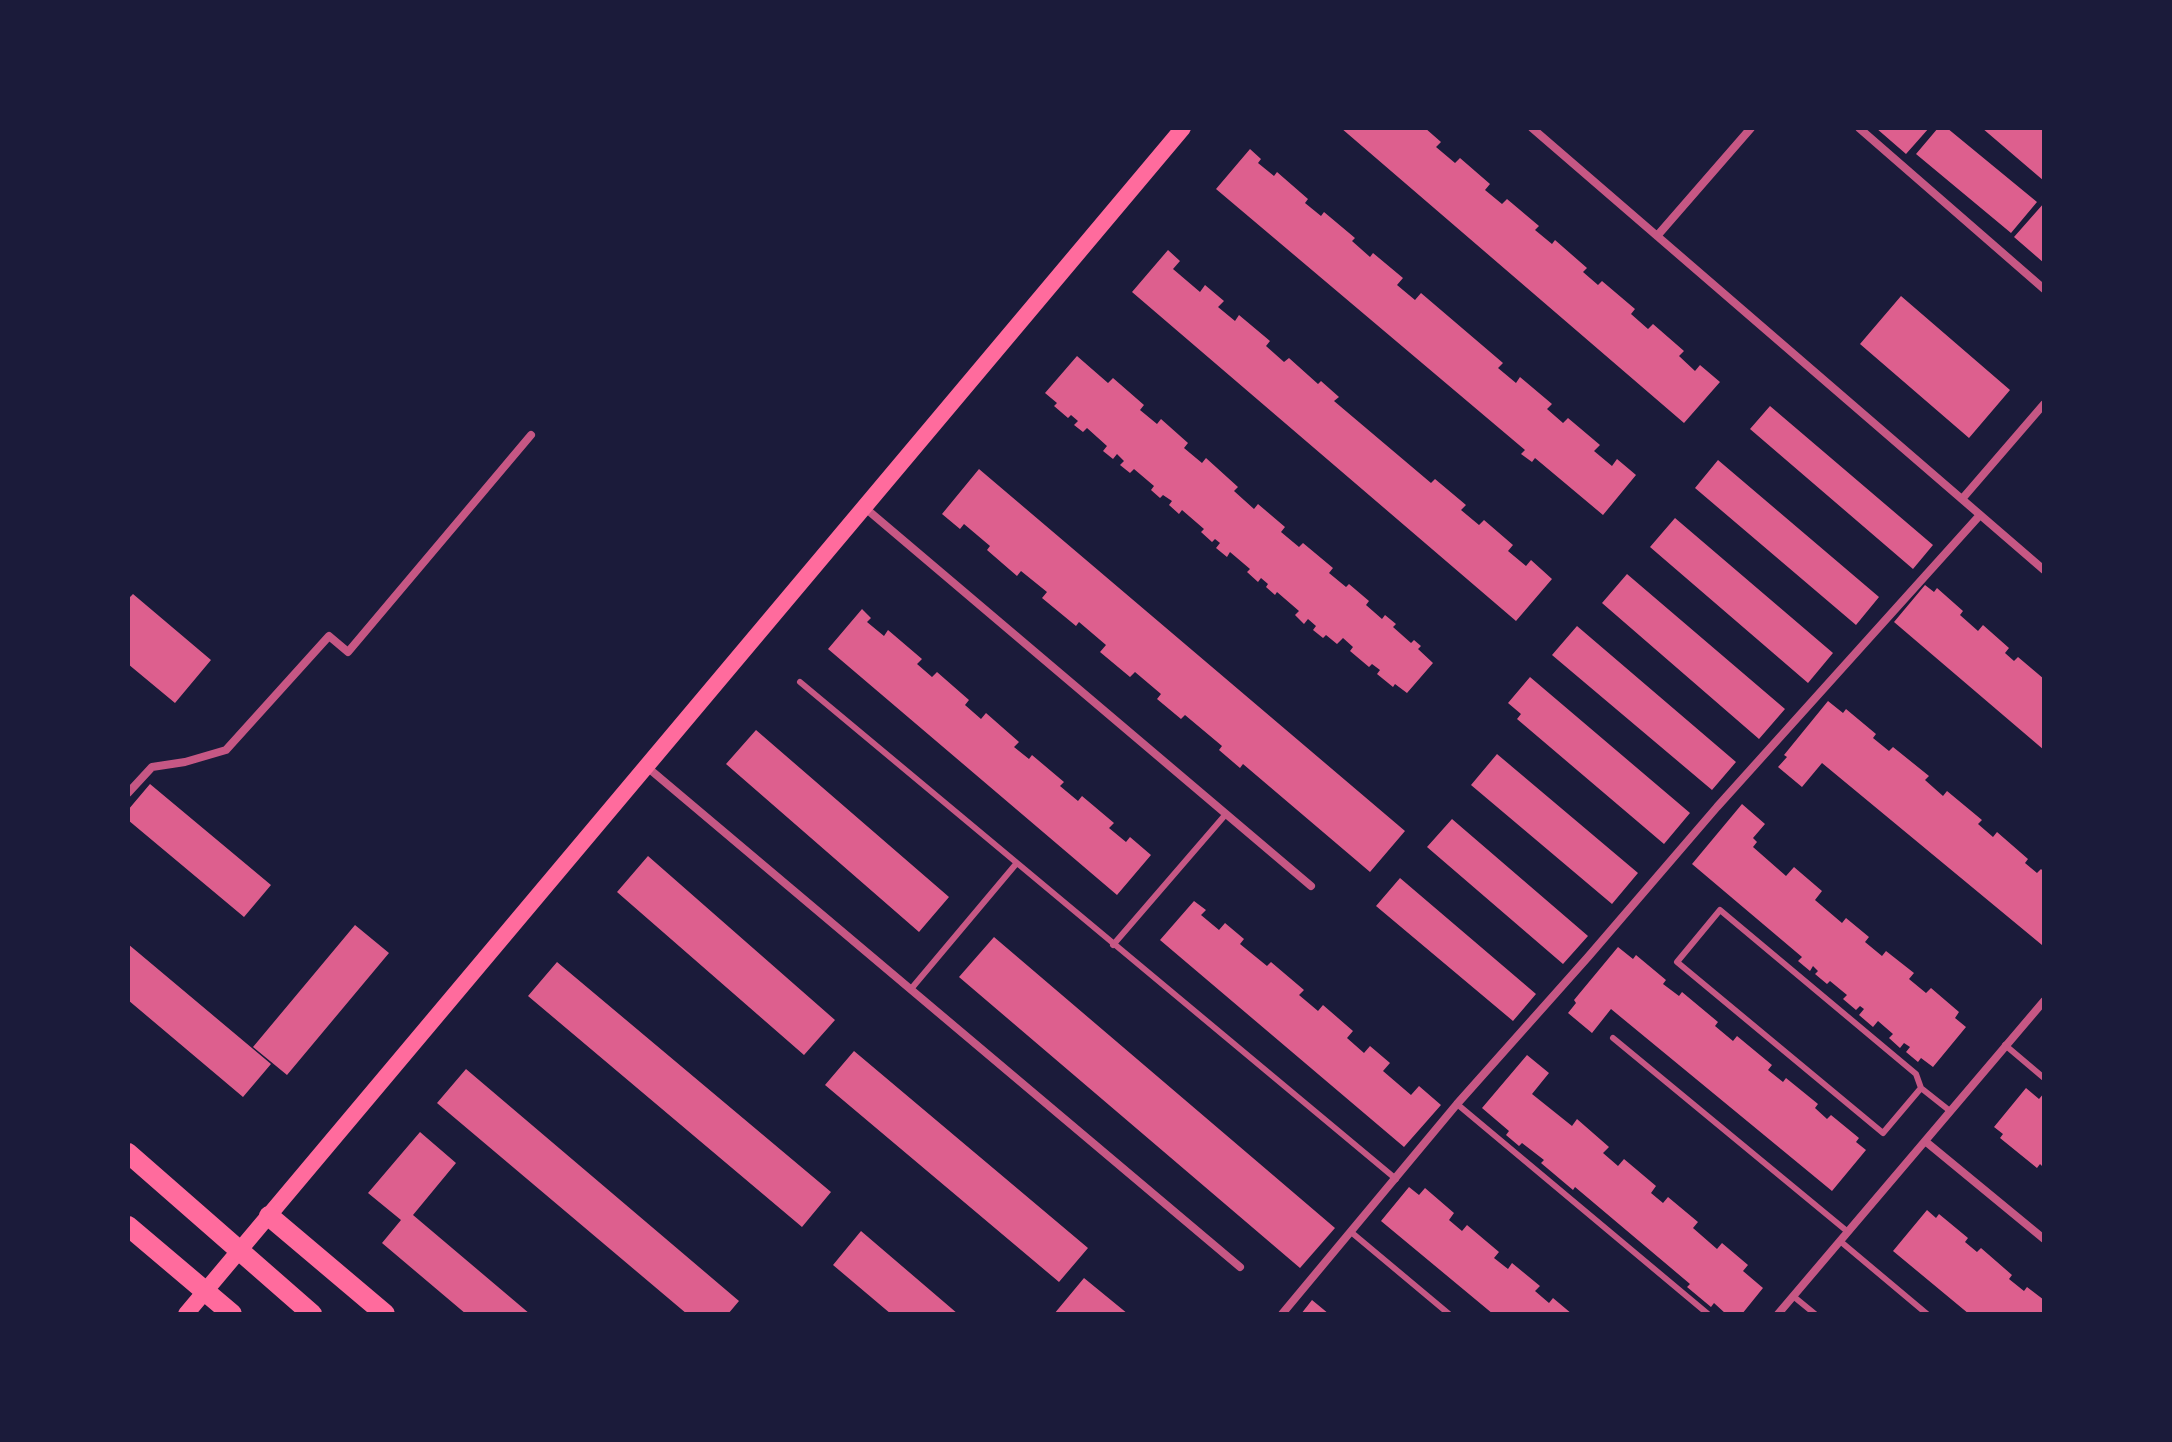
<!DOCTYPE html>
<style>
body{margin:0}
#map{position:relative;width:2172px;height:1442px;overflow:hidden;background:#1b1b3a;font-family:"DejaVu Sans",sans-serif}
canvas{display:block}
.frame{position:absolute;inset:0;border:130px solid #1b1b3a;pointer-events:none}
</style>
<div id="map">
<canvas width="2172" height="1442"></canvas>
<div class="frame"></div>
</div>
<script>
const c = document.querySelector('canvas').getContext('2d');
c.lineJoin = 'round';
function fillPath(path, color) { c.fillStyle = color; c.fill(path, 'evenodd'); }
const toPath = rows => new Path2D(rows.map(r => 'M' + r).join(''));
function trace(path, color, width, dash) { c.strokeStyle = color; c.lineWidth = width; c.lineCap = dash ? 'butt' : 'round'; c.setLineDash(dash || []); c.stroke(path); }
const building = toPath([
 [1341,128,1425,128,1441,142,1436,147,1455,163,1460,158,1490,184,1485,190,1502,204,1507,199,1539,226,1535,230,1552,244,1555,240,1587,268,1583,272,1598,285,1602,281,1635,309,1631,314,1648,329,1653,324,1684,351,1679,356,1695,371,1700,365,1720,382,1684,423],
 [1876,128,1929,128,1906,154],
 [1938,128,1947,128,2037,202,2011,233,1916,154],
 [1982,128,2044,128,2044,181],
 [1250,149,1261,159,1258,163,1274,176,1277,172,1308,199,1305,203,1321,216,1324,212,1355,238,1352,241,1370,257,1373,253,1403,278,1397,285,1415,300,1421,293,1503,363,1498,368,1516,383,1520,377,1552,404,1547,409,1563,423,1568,418,1600,445,1594,451,1612,466,1617,459,1636,475,1603,515,1535,458,1532,462,1521,454,1525,450,1216,189],
 [2044,203,2044,263,2014,237],
 [1168,250,1180,261,1173,269,1200,292,1205,285,1224,301,1218,307,1235,321,1239,315,1270,341,1266,346,1284,362,1289,358,1318,384,1321,381,1339,397,1334,401,1431,483,1435,479,1466,505,1461,510,1479,525,1484,520,1513,545,1508,551,1526,566,1531,560,1552,579,1516,621,1132,292],
 [1901,296,2010,390,1969,438,1860,344],
 [1077,356,1108,383,1113,378,1144,405,1140,410,1157,424,1161,419,1188,443,1184,448,1202,463,1206,458,1238,487,1234,491,1254,509,1258,504,1285,527,1281,532,1299,547,1303,543,1333,568,1329,573,1346,587,1349,584,1369,601,1366,605,1382,619,1385,615,1396,624,1393,627,1411,643,1414,640,1421,646,1418,649,1433,663,1407,693,1395,684,1393,687,1377,674,1380,670,1372,664,1369,667,1350,651,1353,647,1343,638,1337,644,1326,635,1323,638,1313,630,1316,626,1308,619,1304,624,1295,615,1299,611,1277,592,1275,595,1266,587,1268,584,1261,578,1258,582,1247,572,1250,569,1230,552,1227,557,1216,548,1220,543,1215,539,1212,542,1201,532,1204,529,1182,510,1179,514,1169,505,1172,501,1163,495,1160,498,1151,490,1154,486,1134,469,1130,473,1120,465,1124,461,1117,454,1113,459,1103,451,1107,446,1087,428,1083,432,1074,425,1078,421,1071,415,1068,418,1054,406,1057,403,1045,393],
 [1770,406,1933,545,1913,569,1750,429],
 [1718,460,1879,597,1856,625,1695,488],
 [979,469,1405,831,1370,872,1243,764,1240,768,1219,750,1222,746,1185,715,1181,719,1157,699,1161,694,1135,672,1130,677,1100,652,1106,645,1079,622,1076,626,1042,598,1047,592,1021,571,1017,576,987,550,990,546,964,524,960,529,942,514],
 [1675,518,1833,653,1808,683,1650,547],
 [1627,574,1785,709,1759,739,1602,603],
 [1925,585,1934,592,1937,588,1963,611,1960,615,1978,631,1983,625,2009,648,2005,653,2014,661,2018,657,2044,679,2044,750,1894,622],
 [133,594,211,660,175,703,128,664,128,599],
 [862,609,871,618,867,622,884,636,888,630,922,659,917,664,932,677,937,672,969,700,965,705,981,719,986,713,1019,742,1014,747,1029,759,1032,755,1064,782,1060,786,1078,801,1082,796,1114,823,1109,828,1126,842,1130,837,1151,855,1117,895,828,649],
 [1577,626,1736,762,1712,790,1552,655],
 [1530,677,1690,813,1664,844,1517,719,1521,714,1508,703],
 [1828,701,1843,713,1846,709,1876,734,1873,738,1889,751,1893,747,1929,776,1925,780,1943,796,1947,791,1982,820,1978,824,1993,837,1997,832,2028,859,2025,863,2037,873,2041,869,2044,872,2044,943,2042,945,1822,763,1802,787,1778,767,1787,757,1784,755],
 [756,730,949,897,919,932,726,764],
 [1497,754,1638,873,1612,904,1471,785],
 [150,784,271,885,244,917,128,820,128,810],
 [1742,804,1765,824,1753,838,1757,842,1753,847,1786,876,1794,867,1822,891,1815,900,1842,923,1846,918,1869,937,1865,942,1882,956,1886,951,1914,973,1909,979,1926,993,1931,988,1959,1012,1955,1018,1966,1027,1933,1067,1921,1058,1918,1062,1906,1052,1910,1047,1904,1043,1900,1048,1889,1038,1893,1034,1878,1021,1873,1027,1859,1015,1864,1009,1860,1006,1856,1010,1843,999,1847,995,1830,981,1827,984,1815,974,1818,971,1813,966,1810,971,1798,961,1802,957,1692,864],
 [1452,819,1588,936,1563,964,1427,847],
 [648,856,835,1020,804,1055,617,892],
 [1400,878,1536,994,1513,1021,1376,906],
 [1194,901,1206,910,1201,915,1219,930,1225,923,1244,939,1240,944,1267,966,1271,962,1304,990,1299,995,1318,1011,1323,1005,1353,1031,1347,1038,1364,1053,1370,1046,1390,1063,1383,1071,1411,1095,1419,1086,1441,1105,1404,1147,1160,940],
 [355,925,389,953,287,1075,253,1047],
 [994,937,1335,1228,1300,1268,959,977],
 [128,944,271,1064,243,1097,128,1000],
 [1618,947,1633,959,1636,955,1666,980,1663,984,1679,996,1682,992,1718,1022,1715,1026,1733,1041,1737,1036,1772,1065,1768,1070,1783,1082,1786,1078,1818,1104,1815,1108,1827,1119,1831,1115,1859,1138,1856,1142,1866,1150,1832,1191,1611,1009,1592,1033,1568,1013,1576,1003,1574,1000],
 [557,962,831,1192,802,1227,528,996],
 [854,1051,1088,1248,1059,1282,825,1085],
 [1527,1055,1549,1073,1532,1094,1572,1126,1577,1119,1609,1147,1603,1153,1618,1166,1624,1159,1656,1186,1651,1193,1663,1203,1668,1197,1698,1222,1693,1228,1717,1249,1722,1243,1748,1265,1743,1271,1763,1288,1742,1314,1726,1314,1714,1303,1711,1307,1687,1287,1690,1284,1575,1187,1573,1190,1541,1163,1544,1160,1522,1143,1519,1146,1506,1135,1509,1131,1482,1108],
 [466,1069,739,1301,728,1314,687,1314,437,1103],
 [2026,1088,2039,1099,2044,1093,2044,1168,2040,1164,2037,1168,2000,1138,2003,1134,1994,1127],
 [420,1132,456,1163,413,1215,530,1314,466,1314,382,1243,401,1220,368,1193],
 [1409,1187,1419,1195,1425,1188,1454,1213,1449,1220,1462,1231,1467,1225,1499,1252,1494,1258,1508,1269,1512,1263,1540,1286,1535,1291,1549,1303,1553,1298,1572,1314,1493,1314,1381,1221],
 [1927,1210,1936,1218,1939,1214,1968,1238,1965,1242,1977,1252,1981,1248,2012,1275,2009,1279,2024,1291,2027,1287,2044,1300,2044,1314,1969,1314,1893,1251],
 [861,1231,958,1314,891,1314,833,1265],
 [1084,1278,1128,1314,1054,1314],
 [1312,1300,1329,1314,1301,1314]
]);
const service = toPath([
 [800,682,1396,1179],
 [1113,945,1226,814],
 [911,989,1016,864],
 [1613,1038,1848,1232],
 [2005,1045,2044,1078],
 [1921,1088,1883,1133,1677,962,1720,910,1916,1074,1921,1088,1950,1111],
 [1457,1104,1708,1314],
 [1351,1232,1449,1314],
 [1840,1241,1927,1314],
 [1793,1296,1815,1314]
]);
const minor = toPath([
 [1532,128,2044,570],
 [1859,128,2044,289],
 [1657,236,1751,128],
 [1962,499,2044,404],
 [864,507,1311,886],
 [647,767,1240,1267],
 [128,793,152,767,185,762,226,750,329,636,348,652,531,435],
 [1925,1141,2044,1239],
 [1282,1314,1457,1104,1588,957,1717,807,1980,515],
 [1778,1314,2044,1001]
]);
const secondary = toPath([
 [186,1314,1183,128]
]);
const primary = toPath([
 [128,1153,312,1314],
 [269,1216,385,1314],
 [128,1226,232,1314]
]);
fillPath(building, '#dd5f8e');
trace(service, '#c65784', 6);
trace(minor, '#c65784', 8);
trace(secondary, '#ff6b9d', 16);
trace(primary, '#ff6b9d', 20);
</script>
